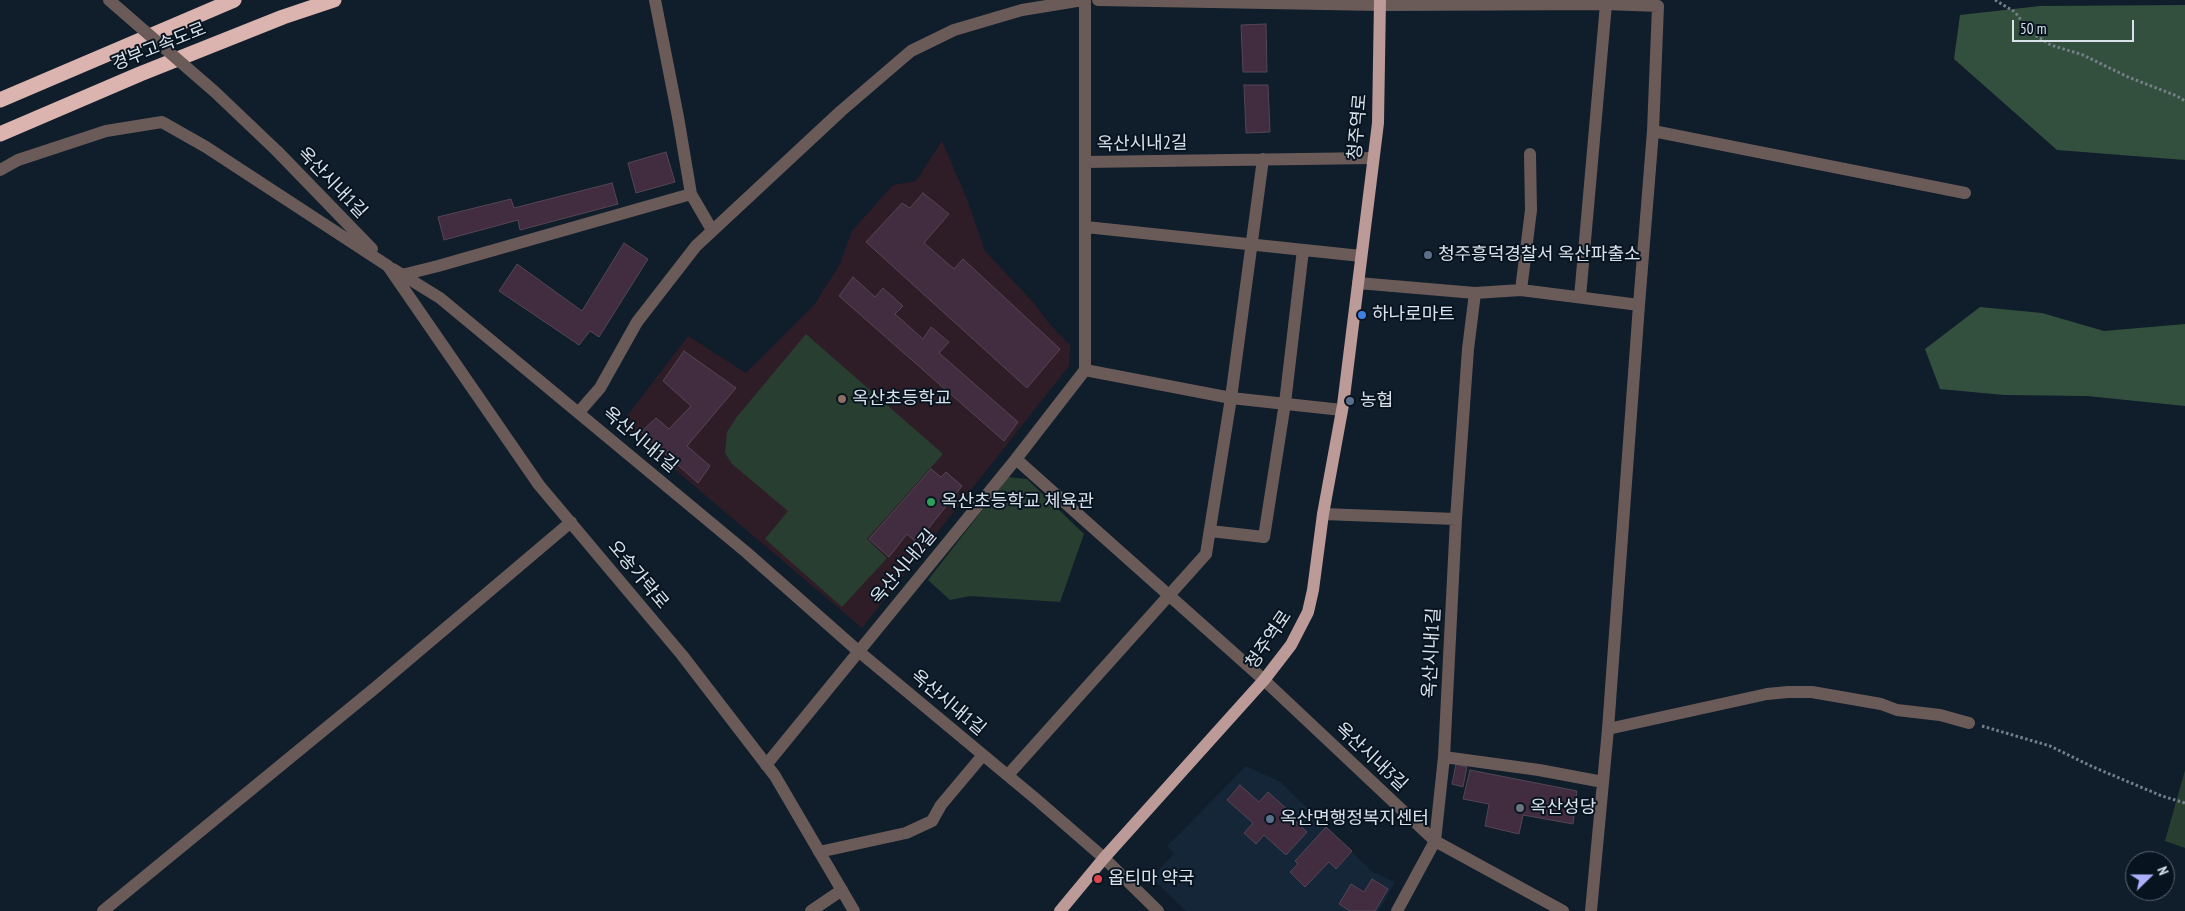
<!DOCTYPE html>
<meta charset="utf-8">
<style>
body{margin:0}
#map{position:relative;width:2185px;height:911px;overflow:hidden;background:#101d2a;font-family:"PT Sans Narrow",sans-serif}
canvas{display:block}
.north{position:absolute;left:2125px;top:851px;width:50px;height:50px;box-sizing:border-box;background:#071420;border:1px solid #5b6671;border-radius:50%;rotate:68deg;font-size:14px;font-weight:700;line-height:20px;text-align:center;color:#d9e1ea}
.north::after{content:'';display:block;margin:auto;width:18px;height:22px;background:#acaffb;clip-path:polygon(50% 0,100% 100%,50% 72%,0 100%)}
.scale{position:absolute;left:2012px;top:20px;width:122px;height:22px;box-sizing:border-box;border:2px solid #d9e1ea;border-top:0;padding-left:6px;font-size:15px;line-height:18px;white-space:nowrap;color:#d9e1ea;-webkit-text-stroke:4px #071420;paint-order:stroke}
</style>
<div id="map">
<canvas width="2185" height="911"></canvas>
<div class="north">N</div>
<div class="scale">50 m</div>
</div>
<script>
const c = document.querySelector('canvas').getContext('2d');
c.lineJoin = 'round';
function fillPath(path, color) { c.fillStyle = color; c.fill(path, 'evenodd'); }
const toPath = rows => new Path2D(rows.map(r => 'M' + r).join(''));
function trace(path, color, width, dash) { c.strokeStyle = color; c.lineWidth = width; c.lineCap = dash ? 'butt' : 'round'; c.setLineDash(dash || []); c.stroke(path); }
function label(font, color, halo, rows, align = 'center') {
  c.font = font + ' "PT Sans Narrow","Noto Sans KR",sans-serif'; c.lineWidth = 4; c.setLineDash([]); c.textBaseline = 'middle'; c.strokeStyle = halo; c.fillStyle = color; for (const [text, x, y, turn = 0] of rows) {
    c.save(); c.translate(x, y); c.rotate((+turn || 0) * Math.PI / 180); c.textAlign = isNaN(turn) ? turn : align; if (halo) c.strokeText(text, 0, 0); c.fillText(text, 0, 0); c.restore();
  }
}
const built = toPath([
 [1246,766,1281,782,1373,872,1395,882,1379,911,1186,911,1152,878,1174,853,1167,846]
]);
const education = toPath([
 [942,141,967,199,985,251,1034,303,1051,326,1070,345,1069,366,862,628,621,424,688,336,746,373,814,305,840,264,852,231,893,185,916,181]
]);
const green = toPath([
 [806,334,943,454,867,539,887,558,842,607,765,539,788,511,732,464,725,453,727,432,736,418],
 [1008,477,1027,479,1084,534,1060,602,970,596,950,600,928,580],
 [2185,770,2185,848,2165,841]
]);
const forest = toPath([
 [2185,5,2185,160,2057,150,1954,59,1960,15,2040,6],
 [1980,307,2042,313,2104,331,2185,324,2185,406,2087,396,2004,395,1940,389,1925,349]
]);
const building = toPath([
 [1266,24,1267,72,1243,72,1241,25,1266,24],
 [1244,85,1268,85,1270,132,1246,133,1244,85],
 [666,152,675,182,636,193,628,163,666,152],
 [612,183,618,204,520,230,518,220,444,240,438,217,511,199,514,208,612,183],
 [923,193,949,214,924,243,954,269,963,259,1060,349,1027,388,866,242,902,203,910,208,923,193],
 [624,243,648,259,599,337,590,331,579,345,499,291,517,264,582,311,624,243],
 [853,277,875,297,883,288,903,306,895,314,923,339,931,327,949,342,939,353,1018,422,1004,441,839,296,853,277],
 [684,351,736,388,687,446,710,466,698,483,641,432,656,418,669,429,691,406,663,381,684,351],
 [931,469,941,477,946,472,962,486,917,543,907,534,889,557,869,539,931,469],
 [1456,764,1467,767,1463,787,1452,784,1456,764],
 [1470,770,1577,791,1573,824,1523,815,1519,834,1485,826,1489,804,1463,799,1470,770],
 [1240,785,1259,802,1268,792,1290,812,1288,814,1307,832,1286,855,1264,835,1256,844,1244,833,1253,823,1227,800,1240,785],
 [1326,827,1352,851,1336,869,1329,862,1305,887,1290,872,1298,864,1295,861,1326,827],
 [1372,879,1388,889,1375,911,1350,911,1339,904,1351,884,1364,892,1372,879]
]);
const path = toPath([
 [1995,0,2015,12,2030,32,2051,45,2083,55,2128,77,2177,96,2185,101],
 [1982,726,2050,746,2093,767,2162,796,2185,803]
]);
const minor = toPath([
 [655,0,678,117,691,194,712,230],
 [1085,0,1085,162],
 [1098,0,1380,5,1606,4,1658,6,1653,131,1639,305,1521,290,1475,293,1358,283],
 [1653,131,1965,193],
 [278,152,372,249],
 [0,170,18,160,106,131,162,122,206,147,388,266,539,485,682,655,775,776,854,911],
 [1086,227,1361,256],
 [393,269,440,298,746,552,857,650,1036,799,1104,858,1158,911],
 [402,275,438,266,691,194],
 [1521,290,1531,210,1530,154],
 [1580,297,1606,4],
 [1085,370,1231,398,1342,410],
 [579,412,600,388,637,322,696,246,841,111,911,51,954,30,1022,10,1083,0],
 [1016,459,1264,680,1435,841,1563,911],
 [1323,514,1456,519,1444,757,1435,841,1397,911],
 [1456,519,1468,349,1475,293],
 [1210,531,1264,537,1285,403,1303,250],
 [1608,729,1767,694,1788,692,1812,692,1881,704,1897,710,1940,715,1969,723],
 [1444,757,1539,770,1603,782],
 [766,765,1016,459,1085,370,1085,162,1373,158],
 [1008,775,1206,554,1231,398,1263,159],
 [819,852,906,833,932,821,941,805,983,755],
 [103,911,375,688,571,522],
 [811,911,842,890],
 [1591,911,1608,729,1639,305]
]);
const major = toPath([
 [1060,911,1104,858,1264,680,1291,645,1308,612,1313,590,1323,514,1343,405,1378,123,1380,0]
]);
const highway = toPath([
 [0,100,234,0],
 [0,134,140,74,283,17,334,0]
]);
const minorBridge = toPath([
 [109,0,215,92,278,152]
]);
const markers = [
 [1428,255,5,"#5c6f8a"],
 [1362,315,5,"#3f7fe0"],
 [842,399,5,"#8d6e63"],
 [1350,401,5,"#5c6f8a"],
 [931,502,5,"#2e9e5b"],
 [1520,808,5,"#6b7280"],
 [1270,819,5,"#5c6f8a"],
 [1098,879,5,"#e0444e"]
];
const streetNames = [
 ["경부고속도로",159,47,-22],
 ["청주역로",1358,127,-85],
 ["옥산시내2길",1142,144,-1],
 ["옥산시내1길",332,183,46],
 ["옥산시내1길",640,440,40],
 ["옥산시내2길",904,567,-50],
 ["오송가락로",638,575,50],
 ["청주역로",1269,640,-56],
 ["옥산시내1길",1432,653,-87],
 ["옥산시내1길",948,703,40],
 ["옥산시내3길",1371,757,43]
];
const poiNames = [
 ["청주흥덕경찰서 옥산파출소",1438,255],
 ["하나로마트",1372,315],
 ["옥산초등학교",852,399],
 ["농협",1360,401],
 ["옥산초등학교 체육관",941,502],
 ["옥산성당",1530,808],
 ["옥산면행정복지센터",1280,819],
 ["옵티마 약국",1108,879]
];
fillPath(built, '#142637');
fillPath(education, '#2e1d26');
fillPath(green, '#283e30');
fillPath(forest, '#33503e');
fillPath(building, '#412c40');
trace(building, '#554654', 1);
trace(path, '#757f8a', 3, [2.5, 2.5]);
trace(minor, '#6a5b59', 12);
trace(major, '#bb9a98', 12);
trace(highway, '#dbb4b0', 15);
trace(minorBridge, '#6a5b59', 12);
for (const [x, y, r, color] of markers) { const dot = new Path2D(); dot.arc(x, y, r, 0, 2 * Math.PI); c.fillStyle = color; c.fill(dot); trace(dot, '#071420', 2); }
label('18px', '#d9e1ea', '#071420', streetNames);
label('18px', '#d9e1ea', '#071420', poiNames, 'left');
</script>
